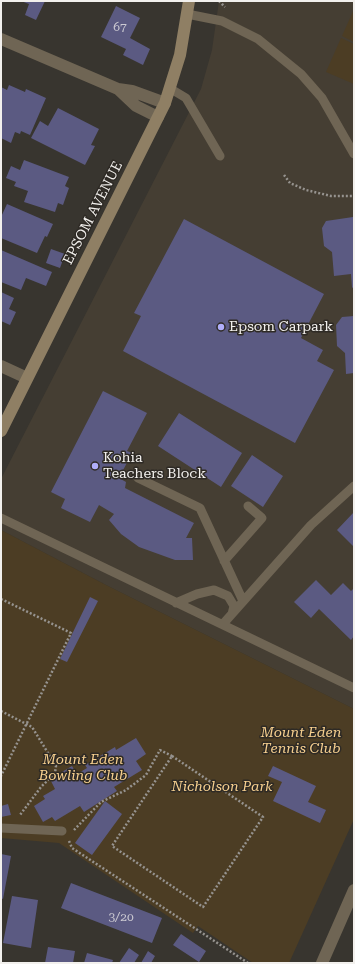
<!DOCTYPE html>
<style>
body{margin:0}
#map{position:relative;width:355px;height:964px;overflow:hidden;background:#38352f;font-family:"Roboto Serif",serif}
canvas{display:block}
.frame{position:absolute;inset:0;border:2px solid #f2f0ed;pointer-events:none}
</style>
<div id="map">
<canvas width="355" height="964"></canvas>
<div class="frame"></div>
</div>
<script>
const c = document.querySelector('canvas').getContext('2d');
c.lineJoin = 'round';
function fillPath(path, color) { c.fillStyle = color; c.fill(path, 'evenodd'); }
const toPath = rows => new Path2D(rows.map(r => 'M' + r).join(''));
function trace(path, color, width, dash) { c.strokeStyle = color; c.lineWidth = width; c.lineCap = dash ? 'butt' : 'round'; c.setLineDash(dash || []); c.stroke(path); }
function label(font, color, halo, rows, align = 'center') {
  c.font = font + ' "Roboto Serif",serif'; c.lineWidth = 3; c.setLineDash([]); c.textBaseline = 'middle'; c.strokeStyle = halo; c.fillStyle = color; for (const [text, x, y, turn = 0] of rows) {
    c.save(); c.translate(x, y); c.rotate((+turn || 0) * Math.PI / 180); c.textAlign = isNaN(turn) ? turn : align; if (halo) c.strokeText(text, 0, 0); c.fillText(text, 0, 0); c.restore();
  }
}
const built = toPath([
 [219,1,354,1,354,709,106,585,1,530,1,479,201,89,212,50]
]);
const green = toPath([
 [354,9,354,42,342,36],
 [341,38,354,44,354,84,326,72],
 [1,530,106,585,354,709,354,819,289,963,253,963,198,926,193,933,59,843,1,838]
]);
const building = toPath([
 [21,1,45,1,36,20,25,15,29,4],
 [116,6,140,18,130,38,150,49,143,65,123,55,126,49,101,37],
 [9,85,25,92,26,89,46,98,30,135,21,131,20,134,15,132,11,143,1,138,1,87,7,90],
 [58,108,99,129,91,145,95,146,85,165,31,138,40,121,48,126],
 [24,160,69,177,65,186,69,188,63,205,58,203,55,212,24,202,28,191,14,186,16,182,6,178,11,166,20,170],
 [7,204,53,224,47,237,45,236,37,253,1,238,1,217],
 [353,217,354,228,354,290,352,287,351,274,334,276,332,252,324,246,322,228,326,221],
 [184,219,324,294,301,338,323,350,317,361,334,370,295,443,123,351,141,316,134,313],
 [51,249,65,254,60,268,46,263],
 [1,250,52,272,46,286,26,278,21,290,1,282],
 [1,292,14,298,9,309,16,312,10,325,1,321],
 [354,316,354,373,346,374,345,353,337,346,336,325,342,317],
 [103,391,147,413,127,451,132,453,119,478,126,482,125,488,194,523,186,538,192,538,193,560,175,560,139,547,121,534,109,520,114,514,99,505,90,522,61,508,65,499,51,492],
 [179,413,242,453,221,487,158,446],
 [252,455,283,476,263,507,231,486],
 [354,512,354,547,337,530],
 [316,580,331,595,343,583,351,591,354,588,354,636,351,640,319,609,311,618,294,602],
 [90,597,98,601,67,662,60,659],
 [136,738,146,754,136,761,142,770,114,787,117,791,84,812,80,806,55,821,52,817,43,822,34,806,45,799,43,796,55,789,50,779,72,766,77,774,87,768,85,765,115,747,116,750],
 [273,766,316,786,308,802,326,810,320,823,273,801,282,782,268,776],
 [105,801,122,814,92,855,75,843],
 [8,804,11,815,1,817,1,806],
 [1,854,11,856,3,899,1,898],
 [71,883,162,918,152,943,61,908],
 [12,896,38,900,31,948,3,943],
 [181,934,206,951,199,962,173,945],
 [48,947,75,951,73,963,45,963],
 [129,948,139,955,134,963,119,963],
 [148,951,155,956,151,963,141,963],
 [87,953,113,960,112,963,84,963]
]);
const path = toPath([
 [219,1,225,7],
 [284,175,290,183,306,190,331,196,354,196],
 [1,599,71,633,1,776],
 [1,711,32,727,56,766,55,773,41,787,20,815],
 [172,756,263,817,203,907,112,846,172,756],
 [74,830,101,802,126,790,146,775,160,750,172,756],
 [69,841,72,848,248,963]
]);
const lane = toPath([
 [187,14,222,21,258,39,269,48,301,74,322,98,354,154],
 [171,89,186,98,220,156],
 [138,478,200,508,243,601],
 [1,518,354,688],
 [224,561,262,518,248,506],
 [176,603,197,594,214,590,228,596,234,606,232,614],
 [223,624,311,525,354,486],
 [1,828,62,831]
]);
const street = toPath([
 [1,39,118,89,132,91,165,103],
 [118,89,136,106,158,117],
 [1,366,27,378],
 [322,963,354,890]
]);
const secondary = toPath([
 [1,431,165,103,180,55,189,1]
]);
const markers = [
 [221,327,4,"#b0aefa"],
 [95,466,4,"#b0aefa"]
];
const numberNames = [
 ["67",120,27],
 ["3/20",121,917]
];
const streetNames = [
 ["EPSOM AVENUE",93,213,-63]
];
const poiNames = [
 ["Epsom Carpark",229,327],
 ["Kohia",103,458],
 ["Teachers Block",103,474]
];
const parkNames = [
 ["Mount Eden",301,733],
 ["Tennis Club",301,749],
 ["Mount Eden",83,760],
 ["Bowling Club",83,776],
 ["Nicholson Park",222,787]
];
fillPath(built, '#453e33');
fillPath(green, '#4c3d24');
fillPath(building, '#5b5a82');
trace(path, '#96938f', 2.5, [2, 2]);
trace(lane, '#6f6554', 9);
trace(street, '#6f6554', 12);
trace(secondary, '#8f7f64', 12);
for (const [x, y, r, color] of markers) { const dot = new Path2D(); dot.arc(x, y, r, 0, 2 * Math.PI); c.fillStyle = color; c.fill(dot); trace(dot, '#2e2a25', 1.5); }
label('12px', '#cccad2', null, numberNames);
label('14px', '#f2f0ed', '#2e2a25', streetNames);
label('14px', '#f2f0ed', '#2e2a25', poiNames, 'left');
label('italic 14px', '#f7d08f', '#2e2a25', parkNames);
</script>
